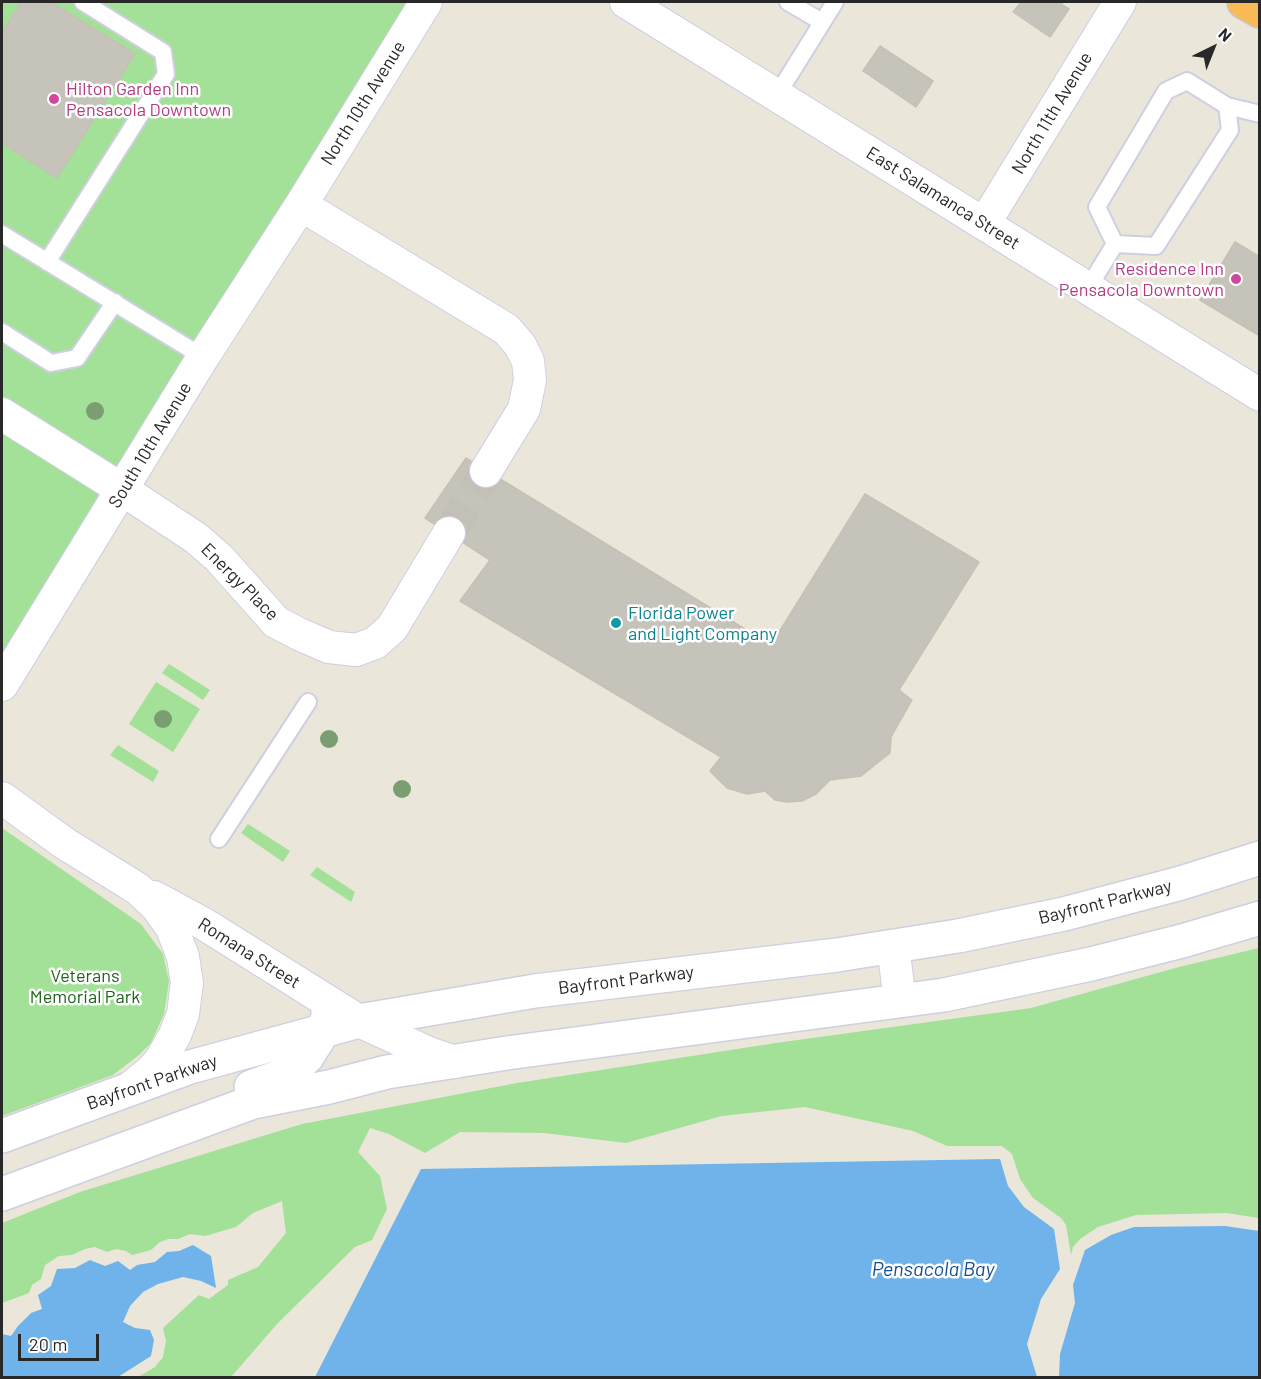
<!DOCTYPE html>
<style>
body{margin:0}
#map{position:relative;width:1261px;height:1379px;overflow:hidden;background:#eae6da;font-family:Barlow,sans-serif}
canvas{display:block}
.frame{position:absolute;inset:0;border:3px solid #282828;pointer-events:none}
.north{position:absolute;left:1183px;top:18px;width:60px;height:60px;-webkit-text-stroke:4px #fff;paint-order:stroke;rotate:43deg;font-size:16px;font-weight:700;line-height:24px;text-align:center;color:#282828}
.north::after{content:'';display:block;margin:auto;width:21px;height:27px;background:#282828;clip-path:polygon(50% 0,100% 100%,50% 72%,0 100%)}
.scale{position:absolute;left:18px;top:1334px;width:81px;height:27px;box-sizing:border-box;border:3px solid #282828;border-top:0;padding-left:8px;font-size:18px;line-height:21px;white-space:nowrap;color:#282828;-webkit-text-stroke:4px #fff;paint-order:stroke}
</style>
<div id="map">
<canvas width="1261" height="1379"></canvas>
<div class="frame"></div>
<div class="north">N</div>
<div class="scale">20 m</div>
</div>
<script>
const c = document.querySelector('canvas').getContext('2d');
c.lineJoin = 'round';
function fillPath(path, color) { c.fillStyle = color; c.fill(path, 'evenodd'); }
const toPath = rows => new Path2D(rows.map(r => 'M' + r).join(''));
function trace(path, color, width, dash) { c.strokeStyle = color; c.lineWidth = width; c.lineCap = dash ? 'butt' : 'round'; c.setLineDash(dash || []); c.stroke(path); }
function label(font, color, halo, rows, align = 'center') {
  c.font = font + ' Barlow,sans-serif'; c.lineWidth = 5; c.setLineDash([]); c.textBaseline = 'middle'; c.strokeStyle = halo; c.fillStyle = color; for (const [text, x, y, turn = 0] of rows) {
    c.save(); c.translate(x, y); c.rotate((+turn || 0) * Math.PI / 180); c.textAlign = isNaN(turn) ? turn : align; if (halo) c.strokeText(text, 0, 0); c.fillText(text, 0, 0); c.restore();
  }
}
const green = toPath([
 [2,2,410,2,120,469,2,396],
 [2,432,103,496,2,659],
 [169,664,210,690,203,700,162,673],
 [156,682,200,709,173,752,129,724],
 [118,745,159,771,153,782,110,755],
 [248,824,290,851,283,862,241,833],
 [2,828,141,924,163,954,169,981,164,1014,151,1043,139,1055,113,1075,2,1116],
 [317,867,355,892,351,902,310,875],
 [1259,948,1259,1218,1226,1213,1136,1215,1098,1227,1080,1239,1073,1247,1071,1255,1066,1225,1061,1218,1033,1198,1020,1179,1012,1154,1002,1146,947,1146,913,1131,805,1107,722,1116,626,1143,544,1133,460,1132,425,1153,389,1134,370,1128,358,1152,380,1176,387,1209,372,1240,355,1247,277,1324,231,1377,138,1377,155,1367,163,1357,166,1341,163,1328,199,1295,209,1299,228,1285,228,1280,258,1267,286,1233,282,1201,253,1213,236,1227,205,1236,190,1234,178,1239,168,1239,160,1242,151,1250,132,1255,126,1251,116,1249,107,1252,95,1247,85,1249,72,1255,59,1256,45,1265,41,1279,32,1285,29,1293,2,1303,2,1223,80,1192,302,1124,517,1083,776,1043,1031,1008,1179,967]
]);
const water = toPath([
 [1000,1159,1008,1186,1024,1207,1054,1229,1060,1269,1041,1299,1027,1344,1037,1377,315,1377,421,1169],
 [1225,1226,1259,1231,1259,1377,1059,1377,1060,1354,1075,1303,1073,1285,1085,1250,1111,1235,1134,1227],
 [193,1245,211,1256,216,1288,201,1281,183,1277,158,1284,143,1292,130,1306,123,1322,135,1328,150,1330,154,1340,151,1356,118,1377,2,1377,2,1334,11,1336,18,1326,31,1313,42,1309,38,1295,51,1286,57,1269,75,1268,90,1260,105,1266,118,1261,130,1270,137,1265,155,1262,167,1252,179,1251]
]);
const building = toPath([
 [21,2,51,2,135,54,57,178,2,143,2,32,21,2],
 [1021,2,1063,2,1061,4,1069,9,1050,37,1013,12,1021,2],
 [880,46,933,81,916,107,863,71,880,46],
 [1235,242,1260,257,1260,336,1200,300,1235,242],
 [466,458,771,645,865,494,979,562,899,690,912,700,891,737,890,753,861,776,830,780,816,794,802,801,787,802,775,800,765,791,747,794,727,788,710,771,721,757,460,601,490,560,425,518,466,458]
]);
const streetTunnel = toPath([
 [449,533,486,471]
]);
const lane = toPath([
 [788,2,822,22],
 [777,95,835,2],
 [1227,106,1260,114],
 [2,234,203,357],
 [47,262,166,74,163,52,83,2],
 [1088,288,1115,244,1156,246,1230,130,1227,106,1187,81,1166,91,1097,207,1115,244],
 [2,332,51,363,77,358,115,302],
 [219,839,308,702]
]);
const street = toPath([
 [626,2,1260,395],
 [301,205,506,329,520,345,528,361,530,380,524,409,486,471],
 [984,224,1120,2],
 [2,414,123,490,196,538,219,558,276,622,301,635,329,647,356,650,375,643,392,628,449,533],
 [2,685,203,357,301,205,426,2],
 [2,798,64,843,138,889,157,907,172,928,183,957,187,983,183,1014,175,1035,160,1061,150,1072,130,1088],
 [154,897,204,924,359,1021,431,1054,455,1062],
 [893,946,900,1001]
]);
const secondary = toPath([
 [251,1087,287,1074,307,1057,324,1030,328,1016,328,1003],
 [2,1136,190,1067,359,1021,535,991,837,955,958,936,1064,914,1181,883,1260,858],
 [2,1194,253,1102,329,1087,387,1072,507,1053,944,995,1091,964,1182,941,1260,918]
]);
const highway = toPath([
 [1244,2,1260,11]
]);
const trees = [
 [95,411],
 [163,719],
 [329,739],
 [402,789]
];
const markers = [
 [54,99,6,"#d1479c"],
 [1236,279,6,"#d1479c"],
 [616,623,6,"#0f9aa8"]
];
const hotelNames = [
 ["Hilton Garden Inn",66,89],
 ["Pensacola Downtown",66,110],
 ["Residence Inn",1224,269,"right"],
 ["Pensacola Downtown",1224,290,"right"]
];
const streetNames = [
 ["North 10th Avenue",363,103,-58],
 ["North 11th Avenue",1052,113,-59],
 ["East Salamanca Street",943,198,32],
 ["South 10th Avenue",150,445,-59],
 ["Energy Place",240,582,45],
 ["Bayfront Parkway",1105,902,-14],
 ["Romana Street",249,953,32],
 ["Bayfront Parkway",626,980,-7],
 ["Bayfront Parkway",152,1082,-19]
];
const cultureNames = [
 ["Florida Power",628,613],
 ["and Light Company",628,634]
];
const parkNames = [
 ["Veterans",85,976],
 ["Memorial Park",85,997]
];
const waterNames = [
 ["Pensacola Bay",933,1269]
];
fillPath(green, '#a3e098');
fillPath(water, '#6fb3ea');
fillPath(building, '#c5c3ba');
trace(building, '#c5c2b4', 1.5);
trace(streetTunnel, '#c3c0b6', 32, [32, 16]);
trace(lane, '#cfcfe1', 20);
trace(street, '#cfcfe1', 34);
trace(secondary, '#cfcfe1', 36);
trace(highway, '#c7c7c7', 36);
trace(lane, '#fff', 16);
trace(street, '#fff', 32);
trace(secondary, '#fff', 33);
trace(highway, '#f8ba57', 33);
c.fillStyle = '#7a9d71';
for (const [x, y] of trees) { c.beginPath(); c.arc(x, y, 9, 0, 2 * Math.PI); c.fill(); }
for (const [x, y, r, color] of markers) { const dot = new Path2D(); dot.arc(x, y, r, 0, 2 * Math.PI); c.fillStyle = color; c.fill(dot); trace(dot, '#fff', 2); }
label('18px', '#b23c85', '#fff', hotelNames, 'left');
label('18px', '#282828', '#fff', streetNames);
label('18px', '#0d838f', '#fff', cultureNames, 'left');
label('18px', '#1e621b', '#fff', parkNames);
label('italic 20px', '#114f93', '#fff', waterNames);
</script>
